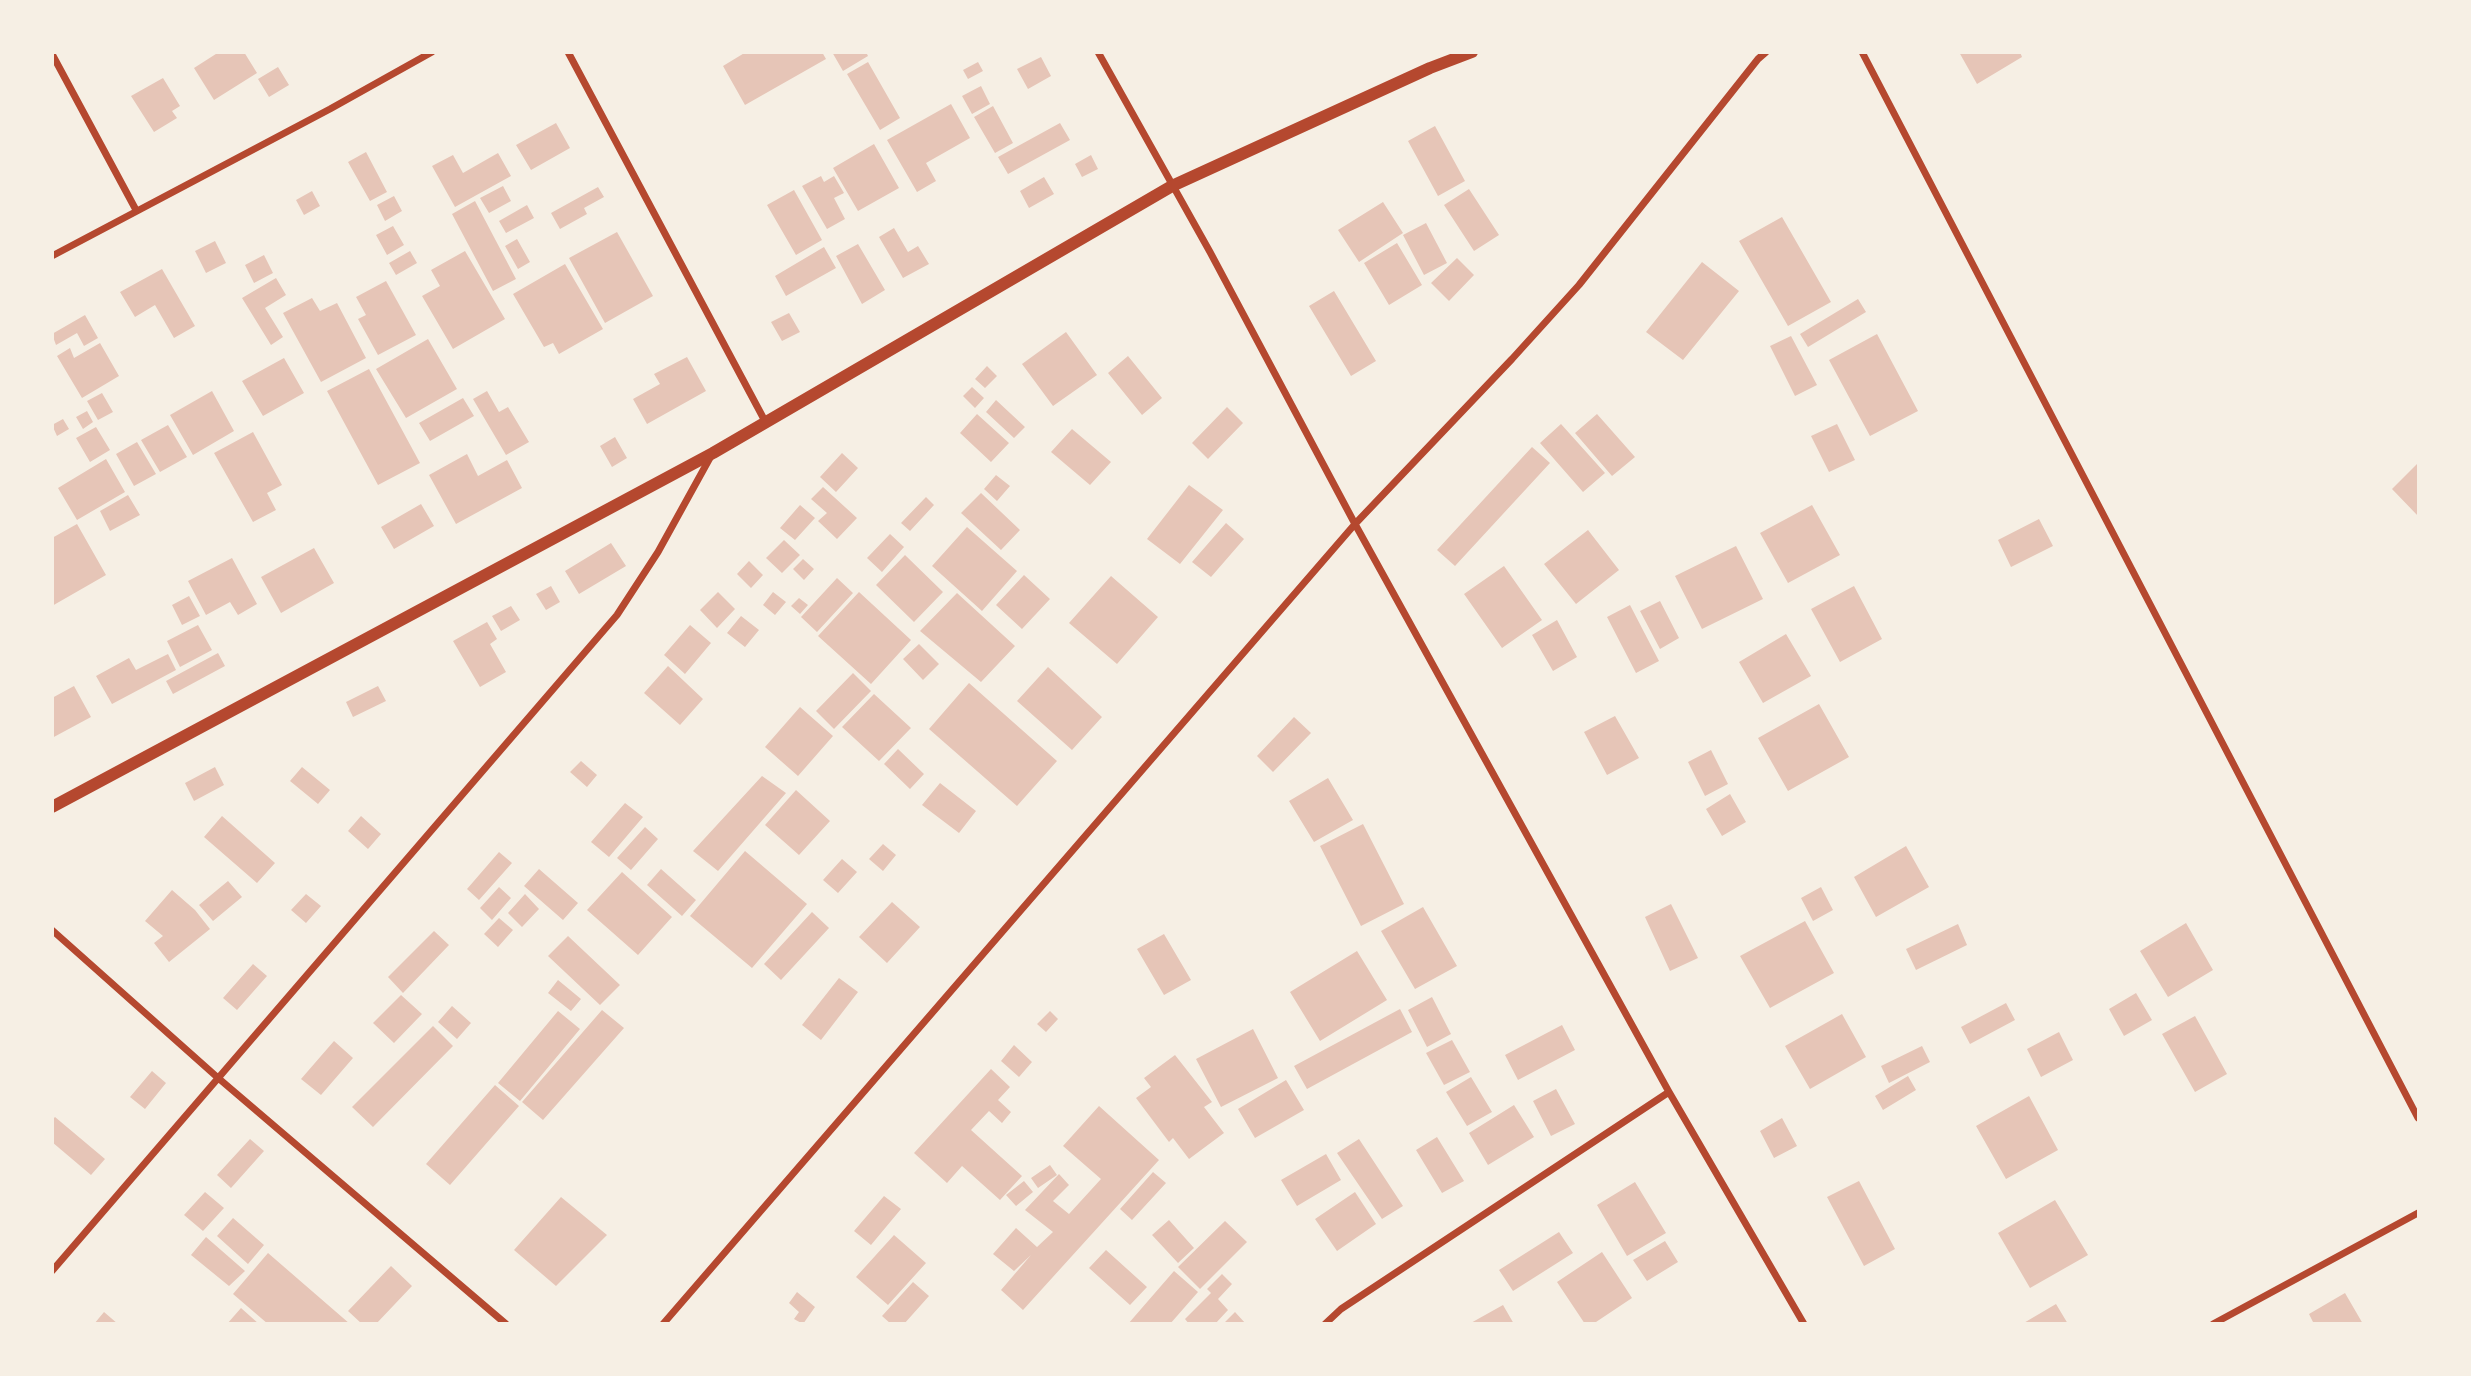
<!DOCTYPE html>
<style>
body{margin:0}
#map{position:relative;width:2471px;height:1376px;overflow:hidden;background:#f6efe4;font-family:Cabin,sans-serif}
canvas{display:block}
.frame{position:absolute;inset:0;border:54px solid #f6efe4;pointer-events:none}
</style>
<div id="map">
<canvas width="2471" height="1376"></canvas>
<div class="frame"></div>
</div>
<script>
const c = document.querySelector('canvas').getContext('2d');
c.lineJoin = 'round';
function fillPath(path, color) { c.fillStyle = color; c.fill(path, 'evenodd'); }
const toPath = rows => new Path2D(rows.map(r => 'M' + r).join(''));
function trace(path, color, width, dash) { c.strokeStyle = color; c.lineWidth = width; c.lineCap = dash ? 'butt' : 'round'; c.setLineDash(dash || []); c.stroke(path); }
const building = toPath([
 [219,52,244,52,257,73,214,100,194,68],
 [746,52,822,52,826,59,745,105,723,66],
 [832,52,866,52,868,56,843,71],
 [1959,52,2020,52,2022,57,1977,84],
 [1041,57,1051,76,1028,89,1017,69],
 [868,62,900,118,880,130,847,74],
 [978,62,983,71,968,79,963,70],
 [278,67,289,85,269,97,258,79],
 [163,78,180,106,172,111,177,118,154,132,131,96],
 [981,86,990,104,972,114,962,96],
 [951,104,970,138,926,163,936,181,917,192,887,140],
 [993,106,1013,143,995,153,974,117],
 [556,123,570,148,531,170,516,145],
 [1060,123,1070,140,1008,174,998,157],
 [1435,126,1465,181,1438,196,1408,141],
 [874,144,899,188,858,211,833,168],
 [366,152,387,192,370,201,348,162],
 [498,153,511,176,455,207,432,166,453,155,463,173],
 [1091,155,1098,169,1082,177,1075,164],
 [821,176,824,182,834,176,844,193,834,198,845,219,827,229,802,186],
 [1044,177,1054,194,1029,208,1020,191],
 [503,186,511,201,489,213,480,198],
 [598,187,604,197,584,208,587,214,560,229,551,213],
 [1469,189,1499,235,1474,251,1444,205],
 [794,190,822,240,796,255,767,205],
 [312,191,320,206,304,215,296,200],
 [394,196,402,211,385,221,377,205],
 [475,201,516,279,493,291,452,214],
 [1383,202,1403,233,1359,262,1338,230],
 [527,205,534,218,506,233,499,221],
 [1782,217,1831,302,1788,326,1739,241],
 [1426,223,1447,263,1424,275,1403,235],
 [393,226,404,245,387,255,376,235],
 [894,228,908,252,918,246,929,264,903,278,879,237],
 [617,232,653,296,605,323,569,258],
 [517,239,530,262,518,269,505,246],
 [215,241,226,263,206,273,195,251],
 [1397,243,1422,285,1389,305,1364,263],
 [858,244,885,290,862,304,836,256],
 [824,247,836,268,786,296,775,276],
 [410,251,417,263,396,275,389,263],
 [465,251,505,319,453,349,422,296,440,286,431,270],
 [264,255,273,273,254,283,245,265],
 [1457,258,1474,275,1449,301,1431,283],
 [1702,262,1739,291,1683,360,1646,332],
 [565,264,603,329,559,354,553,343,544,347,513,294],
 [162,269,195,326,174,338,155,305,135,317,120,292],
 [276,278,286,295,265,308,283,337,271,345,242,298],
 [386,281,416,335,378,355,358,319,366,315,356,297],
 [1334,291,1376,361,1351,376,1309,306],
 [312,298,320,311,337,303,366,358,321,382,283,313],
 [1858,299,1866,312,1808,347,1800,334],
 [789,313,800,332,782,341,771,322],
 [85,315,98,338,84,346,77,333,56,345,52,334],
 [1066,332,1097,375,1053,406,1022,364],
 [1877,334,1918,411,1870,436,1829,360],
 [1791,336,1817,385,1795,396,1770,346],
 [428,339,457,389,406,418,376,369],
 [100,343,119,376,82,398,57,356,70,348,74,358],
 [1128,356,1162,398,1142,415,1108,373],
 [687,357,706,391,647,424,633,399,660,384,654,374],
 [284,358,304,393,263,416,242,381],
 [987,366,997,376,985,388,975,379],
 [369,369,420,463,378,485,327,391],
 [972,387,984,398,975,408,963,396],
 [212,391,234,431,193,455,170,415],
 [487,391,499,412,508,407,529,442,506,455,473,399],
 [102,393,113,412,98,420,87,401],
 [463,398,474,416,430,441,419,423],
 [996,400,1025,427,1014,438,986,412],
 [1227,407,1243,423,1208,459,1192,443],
 [87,411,93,422,83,429,76,417],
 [977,414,1009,443,991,462,960,433],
 [1597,414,1635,457,1612,476,1575,433],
 [63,419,69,429,57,436,52,425],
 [1561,424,1605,473,1583,492,1540,443],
 [1837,424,1855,460,1829,472,1811,436],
 [168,425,187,457,160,472,141,440],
 [96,427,110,450,90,462,76,438],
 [1072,429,1111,462,1090,485,1051,452],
 [253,432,282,485,267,493,276,510,253,522,214,453],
 [615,437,627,458,612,467,600,446],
 [137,442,156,474,134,486,116,454],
 [1532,447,1550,463,1455,566,1437,550],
 [842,453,858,468,836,492,820,477],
 [467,454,478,476,507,460,522,488,456,524,429,475],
 [106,459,125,492,77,520,58,488],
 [2418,463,2418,516,2392,489],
 [996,475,1010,486,997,501,984,489],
 [1189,485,1223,510,1180,564,1147,539],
 [823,487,857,518,837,539,818,521,827,513,811,499],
 [981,493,1020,530,1001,550,961,513],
 [128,495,140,515,110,531,100,511],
 [926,497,934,505,910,531,901,523],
 [421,504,434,526,394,549,381,527],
 [800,505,815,518,795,540,780,528],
 [1812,505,1840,555,1788,583,1760,533],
 [2039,519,2053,546,2011,567,1998,540],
 [1226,523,1244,539,1211,577,1192,562],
 [77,524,106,575,52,606,52,538],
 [967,527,1017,571,982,611,932,566],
 [1588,530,1619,570,1576,604,1544,564],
 [890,534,904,547,882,572,867,558],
 [784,540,800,555,782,573,766,558],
 [611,543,626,566,579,594,565,571],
 [1736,546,1763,599,1702,629,1675,576],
 [314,548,334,583,281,613,261,577],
 [905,555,943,592,914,622,876,585],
 [232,558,257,604,238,615,230,602,206,615,188,581],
 [803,559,814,569,804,580,793,569],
 [749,561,763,575,751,588,737,574],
 [1504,566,1542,620,1502,648,1464,594],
 [1024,575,1050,599,1022,629,996,605],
 [1111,576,1158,617,1117,664,1069,623],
 [837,578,853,593,817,632,801,617],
 [551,586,560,602,546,610,536,594],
 [1854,586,1882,639,1840,662,1811,609],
 [718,592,735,609,717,628,700,610],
 [773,592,786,602,775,615,763,605],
 [859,592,911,640,871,684,818,636],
 [957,593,1015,646,981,682,920,631],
 [189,596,200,616,182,625,172,605],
 [799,598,808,605,800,614,791,606],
 [1660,601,1679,638,1660,649,1640,611],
 [1630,605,1659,661,1636,673,1607,617],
 [511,606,520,620,501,631,492,616],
 [741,616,759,630,745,647,727,633],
 [1557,620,1577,657,1553,671,1532,635],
 [487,622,497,639,490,644,506,672,480,687,453,641],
 [198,625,212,650,180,667,167,641],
 [690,625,711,643,685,674,664,655],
 [1786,634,1811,676,1763,703,1739,662],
 [919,644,939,664,923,680,903,659],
 [218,653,225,666,173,694,166,681],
 [168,654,176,670,112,704,96,676,129,658,136,670],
 [668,666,703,699,680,725,644,693],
 [1048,667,1102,717,1072,750,1017,701],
 [853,673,871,691,834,729,816,711],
 [969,683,1057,761,1017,806,929,729],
 [74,686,91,717,52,738,52,698],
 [378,686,386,701,353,717,346,702],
 [874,694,911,728,879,761,842,727],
 [1819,704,1849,757,1788,791,1758,738],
 [800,707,833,736,798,776,765,747],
 [1615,716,1639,758,1607,775,1584,732],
 [1294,717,1311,733,1273,772,1257,756],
 [898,749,924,774,910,789,884,764],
 [1711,750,1728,784,1705,796,1688,762],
 [581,761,597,775,587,787,570,772],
 [215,767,224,785,194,801,185,783],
 [302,767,330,790,318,804,290,781],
 [762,776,786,793,718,871,693,851],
 [1328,778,1353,820,1314,842,1289,801],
 [940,783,976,811,959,833,922,805],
 [796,790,830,821,799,855,765,825],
 [1730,794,1746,822,1722,836,1706,809],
 [625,803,643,817,609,857,591,842],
 [222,816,275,863,257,883,204,837],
 [361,816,381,834,368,849,348,831],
 [1363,824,1404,904,1361,926,1320,846],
 [645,827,658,839,631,870,617,858],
 [883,844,896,855,883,871,869,859],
 [1906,846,1929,887,1876,917,1854,877],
 [745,851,807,904,752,968,690,916],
 [499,852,512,863,479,900,467,889],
 [842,859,857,872,838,893,823,880],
 [539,869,578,903,563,920,524,886],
 [661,869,696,900,682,916,647,885],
 [622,872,672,917,638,955,587,910],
 [228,881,242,897,213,921,199,905],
 [499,887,511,898,492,920,480,908],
 [1821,887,1833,910,1813,921,1801,898],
 [172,890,195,910,210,929,169,962,154,943,163,936,145,921],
 [306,894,321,906,306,923,291,910],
 [525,894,539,909,522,927,508,913],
 [892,902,920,927,887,963,859,937],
 [1671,904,1698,958,1670,971,1645,917],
 [1423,907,1457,966,1415,989,1381,931],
 [812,912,829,928,781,980,764,964],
 [499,918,513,930,498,947,484,934],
 [1805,921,1834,973,1770,1008,1740,956],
 [2186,923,2213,970,2168,997,2140,951],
 [1958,924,1967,945,1916,970,1906,949],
 [434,931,449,945,403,993,388,977],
 [1164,934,1191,980,1164,995,1137,949],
 [568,936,620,985,600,1005,548,956],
 [1357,951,1387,1000,1320,1041,1290,992],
 [253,964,267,976,237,1010,223,998],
 [839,978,858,992,821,1040,802,1025],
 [558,980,581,999,571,1011,548,993],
 [2136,993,2152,1020,2124,1036,2109,1009],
 [401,995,422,1014,394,1043,373,1023],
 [1432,997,1451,1034,1427,1047,1408,1010],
 [2006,1003,2015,1020,1970,1044,1961,1027],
 [452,1006,471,1023,457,1039,438,1022],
 [1400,1009,1412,1032,1307,1089,1294,1066],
 [602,1010,624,1028,543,1120,522,1102],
 [558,1011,580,1029,520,1101,498,1083],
 [1050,1011,1058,1019,1046,1032,1037,1024],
 [1842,1014,1866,1057,1810,1089,1785,1046],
 [2195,1016,2227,1074,2195,1092,2162,1034],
 [1562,1025,1575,1050,1518,1080,1505,1055],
 [433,1026,453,1046,373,1127,352,1107],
 [1253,1029,1278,1078,1221,1107,1196,1059],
 [2059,1032,2073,1060,2041,1077,2027,1049],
 [1452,1040,1470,1072,1444,1085,1426,1053],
 [334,1041,353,1058,321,1095,301,1079],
 [1014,1045,1032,1062,1019,1077,1001,1061],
 [1922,1046,1930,1062,1889,1083,1881,1066],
 [1175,1055,1212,1102,1204,1107,1224,1133,1189,1159,1173,1138,1169,1142,1136,1098,1151,1087,1144,1078],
 [991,1069,1010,1087,998,1100,1011,1112,1002,1123,989,1111,971,1130,1022,1176,1000,1200,962,1166,947,1183,914,1153],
 [152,1071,166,1083,145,1109,130,1097],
 [1908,1076,1916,1090,1883,1110,1875,1096],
 [1471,1077,1492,1112,1467,1126,1446,1092],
 [1286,1080,1304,1110,1255,1138,1238,1109],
 [495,1085,519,1106,450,1185,426,1164],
 [1556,1089,1575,1124,1551,1136,1533,1101],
 [2029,1096,2058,1150,2006,1179,1976,1126],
 [1514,1105,1534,1137,1488,1165,1469,1133],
 [1099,1106,1159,1160,1023,1310,1001,1290,1031,1255,1014,1271,993,1254,1016,1228,1037,1247,1053,1232,1025,1210,1059,1174,1069,1185,1053,1201,1069,1214,1101,1179,1063,1146],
 [55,1117,105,1159,91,1175,52,1142,52,1120],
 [1782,1118,1797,1146,1774,1158,1760,1131],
 [1437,1137,1464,1181,1442,1193,1416,1150],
 [250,1139,264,1151,231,1188,217,1175],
 [1359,1139,1403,1206,1382,1219,1337,1153],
 [1326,1154,1341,1180,1297,1206,1281,1180],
 [1050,1165,1057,1175,1038,1188,1031,1178],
 [1153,1172,1166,1183,1132,1220,1120,1209],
 [1024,1181,1033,1192,1016,1206,1006,1195],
 [1859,1181,1895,1249,1864,1266,1827,1197],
 [1635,1182,1666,1233,1627,1256,1597,1205],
 [205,1192,224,1208,203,1231,184,1215],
 [1355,1192,1376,1224,1337,1251,1315,1219],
 [884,1196,901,1209,871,1245,854,1231],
 [561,1197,607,1235,556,1286,514,1250],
 [2055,1200,2088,1255,2030,1288,1998,1233],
 [233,1218,264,1245,248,1264,217,1236],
 [1169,1220,1194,1248,1178,1263,1152,1235],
 [1225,1221,1247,1242,1200,1289,1178,1267],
 [1559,1232,1573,1253,1513,1291,1499,1270],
 [894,1235,926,1263,888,1305,856,1277],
 [206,1237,245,1271,229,1286,191,1255],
 [1665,1241,1678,1262,1647,1281,1633,1260],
 [1106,1250,1147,1287,1130,1305,1089,1268],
 [1602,1252,1632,1298,1593,1324,1585,1324,1557,1282],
 [268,1253,350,1324,268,1324,233,1294],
 [391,1266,412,1286,376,1324,362,1324,348,1311],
 [1174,1271,1198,1292,1170,1324,1128,1324],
 [1222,1274,1232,1284,1218,1299,1228,1310,1215,1324,1189,1324,1185,1319,1211,1293,1207,1289],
 [913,1282,929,1296,904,1324,891,1324,882,1316],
 [797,1292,815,1307,803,1324,794,1319,799,1312,789,1303],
 [2345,1293,2363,1324,2314,1324,2309,1314],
 [2056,1304,2068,1324,2022,1324],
 [1503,1305,1514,1324,1469,1324],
 [241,1308,259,1324,227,1324],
 [104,1312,118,1324,94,1324],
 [1235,1312,1246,1324,1223,1324]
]);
const minor = toPath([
 [568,52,766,423],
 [1098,52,1210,252,1355,524,1669,1092,1804,1324],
 [1862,52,2418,1118],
 [52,54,136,210],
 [52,256,330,109,432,52],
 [52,930,217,1077,506,1324],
 [52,1271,617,615,658,552,711,456],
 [663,1324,1355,524,1512,359,1579,285,1758,59,1766,52],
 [1325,1324,1341,1309,1669,1092],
 [2213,1324,2418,1213]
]);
const tertiary = toPath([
 [52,807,713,453,1172,186,1430,68,1472,52]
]);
fillPath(building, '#e6c5b7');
trace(minor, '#b5482f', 7);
trace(tertiary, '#b5482f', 12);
</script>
